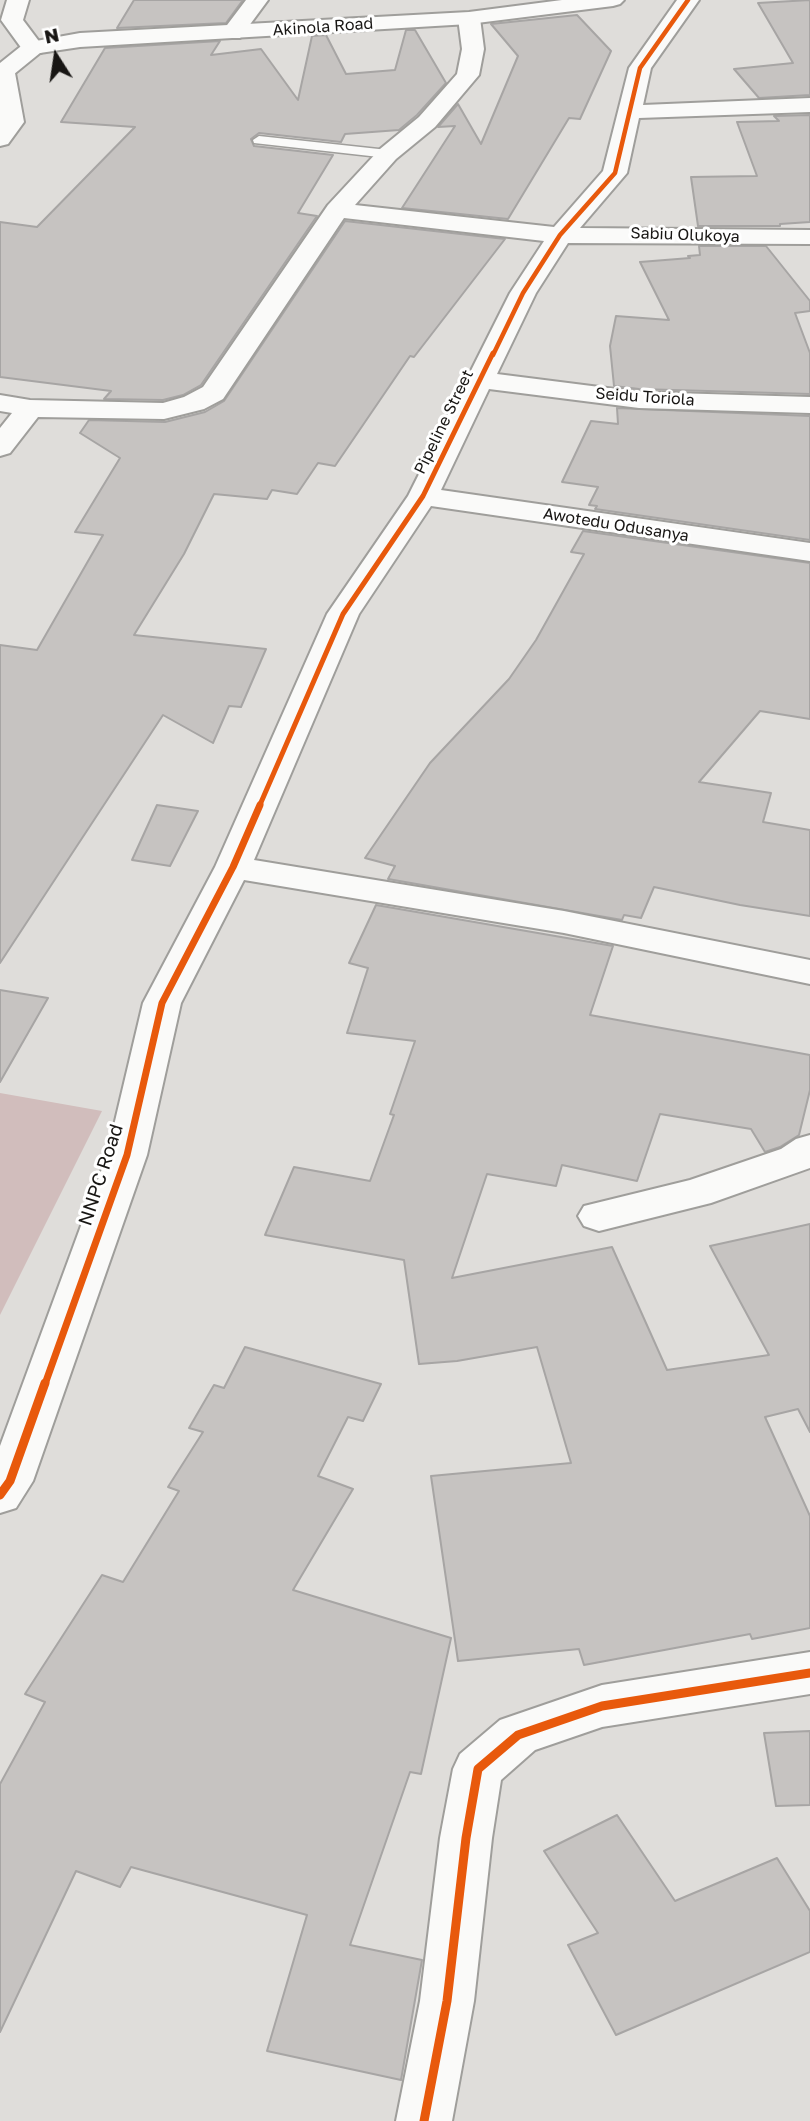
<!DOCTYPE html>
<style>
body{margin:0}
#map{position:relative;width:810px;height:2121px;overflow:hidden;background:#dfddda;font-family:"Golos Text",sans-serif}
canvas{display:block}
.north{position:absolute;left:21px;top:21px;width:70px;height:70px;-webkit-text-stroke:5px #fff;paint-order:stroke;rotate:348deg;font-size:19px;font-weight:700;line-height:28px;text-align:center;color:#181614}
.north::after{content:'';display:block;margin:auto;width:24px;height:32px;background:#181614;clip-path:polygon(50% 0,100% 100%,50% 72%,0 100%)}
</style>
<div id="map">
<canvas width="810" height="2121"></canvas>
<div class="north">N</div>
</div>
<script>
const c = document.querySelector('canvas').getContext('2d');
c.lineJoin = 'round';
function fillPath(path, color) { c.fillStyle = color; c.fill(path, 'evenodd'); }
const toPath = rows => new Path2D(rows.map(r => 'M' + r).join(''));
function trace(path, color, width, dash) { c.strokeStyle = color; c.lineWidth = width; c.lineCap = dash ? 'butt' : 'round'; c.setLineDash(dash || []); c.stroke(path); }
function label(font, color, halo, rows, align = 'center') {
  c.font = font + ' "Golos Text",sans-serif'; c.lineWidth = 6; c.setLineDash([]); c.textBaseline = 'middle'; c.strokeStyle = halo; c.fillStyle = color; for (const [text, x, y, turn = 0] of rows) {
    c.save(); c.translate(x, y); c.rotate((+turn || 0) * Math.PI / 180); c.textAlign = isNaN(turn) ? turn : align; if (halo) c.strokeText(text, 0, 0); c.fillText(text, 0, 0); c.restore();
  }
}
const green = toPath([
 [0,1093,102,1111,0,1315]
]);
const building = toPath([
 [134,0,243,0,226,23,117,28,134,0],
 [810,0,810,95,759,98,734,69,793,63,758,3,810,0],
 [577,15,611,51,580,119,569,118,508,219,402,208,455,126,438,127,458,104,481,144,518,56,491,24,577,15],
 [406,30,415,30,446,83,417,115,399,130,345,134,341,142,259,133,251,139,254,146,333,155,298,213,317,216,201,385,183,395,163,400,104,399,111,391,0,377,0,222,37,227,135,127,61,122,105,48,220,41,211,55,261,49,298,100,312,36,326,35,346,74,395,70,406,30],
 [810,115,810,222,780,224,780,226,698,226,691,177,757,176,737,122,779,121,774,116,810,115],
 [345,221,505,239,414,357,410,356,335,466,318,463,297,494,272,490,267,499,214,494,184,554,134,635,266,649,241,707,229,706,213,743,163,715,0,963,0,645,37,650,103,535,75,532,120,458,80,433,89,420,165,422,205,412,224,401,345,221],
 [699,246,766,246,810,301,810,311,795,313,810,353,810,394,639,389,614,386,610,346,616,316,669,320,640,262,690,258,688,256,700,255,699,246],
 [617,408,810,416,810,540,595,509,597,506,589,505,598,487,562,482,591,421,618,424,617,408],
 [583,531,810,563,810,719,760,711,699,782,771,793,763,822,810,830,810,916,740,905,654,887,641,918,624,915,622,920,388,879,395,866,365,858,430,763,509,679,536,640,584,554,571,552,583,531],
 [157,805,198,811,170,866,132,860,157,805],
 [376,905,613,946,590,1015,810,1055,810,1090,799,1135,780,1147,765,1152,751,1129,660,1114,637,1181,562,1165,556,1186,487,1174,452,1278,612,1247,667,1370,769,1355,710,1246,810,1224,810,1432,798,1409,765,1417,810,1516,810,1628,752,1639,750,1634,584,1665,579,1649,458,1661,431,1476,571,1463,537,1347,457,1361,419,1364,404,1260,265,1235,294,1167,370,1181,394,1115,390,1114,415,1041,347,1033,368,968,349,963,376,905],
 [0,990,48,998,0,1082,0,990],
 [245,1347,381,1384,363,1421,348,1417,318,1476,353,1489,293,1590,451,1638,421,1774,410,1772,350,1945,422,1960,401,2080,267,2051,307,1915,131,1867,120,1887,76,1871,0,2032,0,1784,45,1702,25,1694,102,1575,123,1582,179,1491,168,1487,203,1432,189,1428,214,1385,224,1388,245,1347],
 [810,1731,810,1805,776,1806,764,1733,810,1731],
 [617,1815,675,1901,777,1858,810,1911,810,1952,616,2035,568,1945,598,1933,544,1851,617,1815]
]);
const service = toPath([
 [259,136,388,150,394,154,388,158,254,143,253,140,259,136]
]);
const minor = toPath([
 [7,0,29,0,23,20,44,48,41,53,25,53,1,20,7,0],
 [246,0,268,0,240,38,224,38,221,33,246,0],
 [677,0,699,0,651,68,643,105,810,98,810,112,639,118,627,173,580,228,810,230,810,244,568,243,536,293,497,374,639,392,810,397,810,413,639,408,489,389,441,490,810,543,810,561,431,506,359,614,254,860,564,911,810,960,810,984,564,933,244,880,181,1003,147,1155,33,1481,16,1508,0,1513,0,1446,107,1155,143,1003,215,867,327,614,408,496,510,293,544,241,344,218,223,399,204,409,164,419,38,417,10,453,0,456,0,428,12,413,0,411,0,395,30,400,163,403,184,397,203,387,328,205,380,149,419,117,457,74,462,49,458,18,461,13,477,13,480,18,484,49,479,75,435,127,396,159,355,205,554,227,603,171,629,68,677,0],
 [4,66,12,68,15,73,24,122,8,144,0,146,0,67,4,66],
 [810,1135,810,1168,711,1203,599,1231,584,1226,578,1216,584,1206,690,1180,781,1149,796,1139,810,1135],
 [810,1652,810,1694,602,1727,535,1750,501,1780,492,1838,474,2001,452,2121,396,2121,420,2001,440,1838,453,1769,460,1754,500,1720,602,1685,810,1652]
]);
const tertiary = toPath([
 [562,0,624,0,620,4,613,6,469,24,80,47,40,53,8,79,0,81,0,63,25,43,80,33,469,12,562,0]
]);
const cyclewayFar3 = toPath([
 [493,355,523,293,560,235,615,173,640,68,688,0]
]);
const cyclewayFar2 = toPath([
 [259,807,343,614,423,496,493,353]
]);
const cyclewayFar1 = toPath([
 [45,1384,127,1155,162,1003,233,867,260,805]
]);
const cycleway = toPath([
 [0,1495,10,1481,45,1383],
 [424,2121,447,2001,466,1838,478,1769,518,1735,602,1706,810,1673]
]);
const farStreetnames = [
 ["Akinola Road",323,27,-4],
 ["Sabiu Olukoya",685,235,2],
 ["Seidu Toriola",645,397,4],
 ["Pipeline Street",444,422,-64],
 ["Awotedu Odusanya",616,525,9]
];
const streetNames = [
 ["NNPC Road",101,1175,-72]
];
fillPath(green, '#d1bdbc');
fillPath(building, '#c6c3c1');
trace(building, '#a7a5a4', 2);
trace(service, '#9f9e9b', 3);
trace(minor, '#9f9e9b', 4);
trace(tertiary, '#9f9e9b', 4);
fillPath(service, '#fafaf9');
fillPath(minor, '#fafaf9');
fillPath(tertiary, '#fafaf9');
trace(cyclewayFar3, '#e8590c', 4.5);
trace(cyclewayFar2, '#e8590c', 5);
trace(cyclewayFar1, '#e8590c', 7);
trace(cycleway, '#e8590c', 9);
label('16px', '#181614', '#fff', farStreetnames);
label('19px', '#181614', '#fff', streetNames);
</script>
